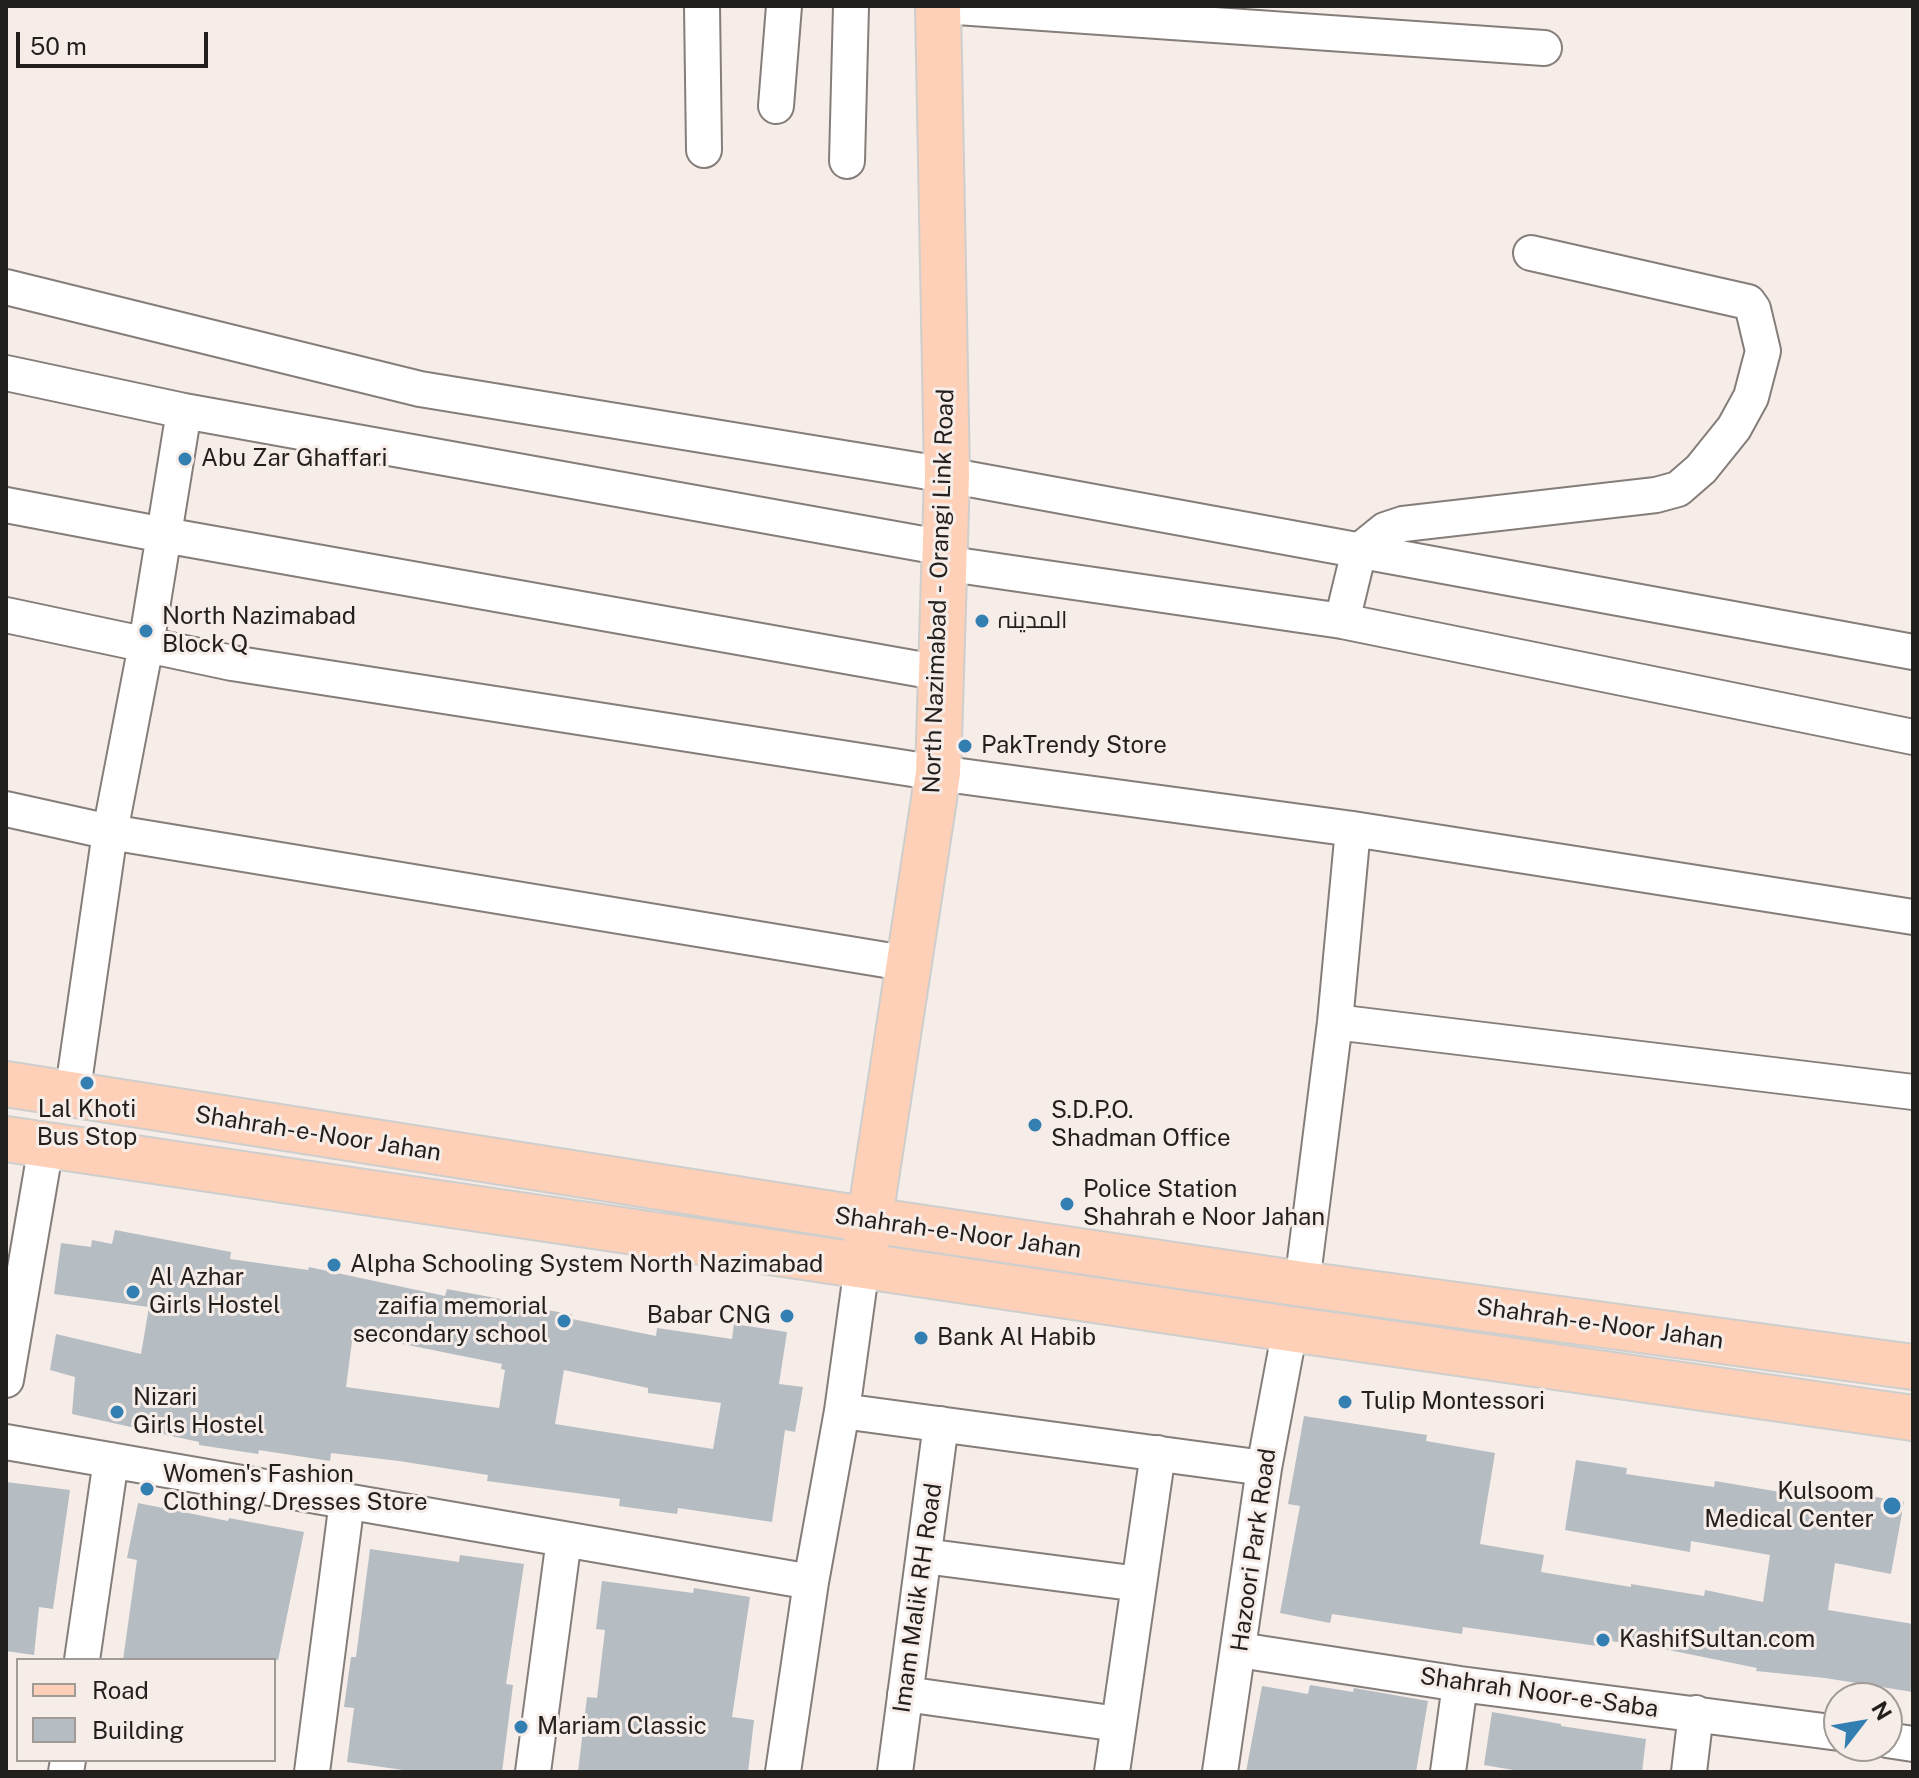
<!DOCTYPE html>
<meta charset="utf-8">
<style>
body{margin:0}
#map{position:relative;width:1919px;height:1778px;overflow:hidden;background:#f6ede9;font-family:"Public Sans",sans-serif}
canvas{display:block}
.frame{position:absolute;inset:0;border:8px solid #221f1d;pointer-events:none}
.legend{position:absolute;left:16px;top:1658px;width:260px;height:104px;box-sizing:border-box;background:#f6ede9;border:2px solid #a19b97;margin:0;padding:10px 14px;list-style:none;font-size:24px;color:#221f1d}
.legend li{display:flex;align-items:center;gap:16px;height:40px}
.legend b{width:40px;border:2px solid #a19b97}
.north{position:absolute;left:1823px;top:1682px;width:80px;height:80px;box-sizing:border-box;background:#f6ede9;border:2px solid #a19b97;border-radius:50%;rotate:59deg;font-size:22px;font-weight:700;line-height:32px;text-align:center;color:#221f1d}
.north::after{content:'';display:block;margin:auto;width:28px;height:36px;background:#347fb2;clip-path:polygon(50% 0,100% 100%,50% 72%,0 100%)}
.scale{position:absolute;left:16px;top:32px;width:192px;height:36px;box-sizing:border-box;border:4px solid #221f1d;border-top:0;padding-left:10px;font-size:24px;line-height:28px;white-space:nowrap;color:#221f1d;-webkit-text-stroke:6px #f6ede9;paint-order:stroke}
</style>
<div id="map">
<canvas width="1919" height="1778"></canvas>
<div class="frame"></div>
<ul class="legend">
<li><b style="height:10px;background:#fed0b8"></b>Road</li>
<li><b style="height:22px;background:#b5bcc2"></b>Building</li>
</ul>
<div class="north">N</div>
<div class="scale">50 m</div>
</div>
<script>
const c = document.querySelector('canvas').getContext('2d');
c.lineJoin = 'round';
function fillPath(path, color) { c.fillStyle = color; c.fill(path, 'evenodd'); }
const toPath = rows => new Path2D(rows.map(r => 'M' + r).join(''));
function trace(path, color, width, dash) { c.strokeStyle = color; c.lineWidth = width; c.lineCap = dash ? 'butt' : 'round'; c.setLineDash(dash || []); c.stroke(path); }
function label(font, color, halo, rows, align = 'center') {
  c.font = font + ' "Public Sans",Cairo,sans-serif'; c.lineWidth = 6; c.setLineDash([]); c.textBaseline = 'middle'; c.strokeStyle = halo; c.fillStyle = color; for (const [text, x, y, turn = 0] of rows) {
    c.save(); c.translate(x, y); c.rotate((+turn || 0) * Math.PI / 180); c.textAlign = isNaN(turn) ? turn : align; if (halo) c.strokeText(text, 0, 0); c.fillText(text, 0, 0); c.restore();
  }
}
const building = toPath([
 [115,1230,231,1252,230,1259,308,1270,309,1267,445,1296,447,1289,501,1299,500,1303,572,1314,572,1319,656,1336,657,1328,732,1339,734,1324,787,1332,779,1384,803,1387,795,1432,785,1430,772,1522,678,1508,677,1514,619,1506,620,1499,487,1481,488,1475,399,1461,331,1453,330,1461,259,1450,258,1454,199,1445,199,1442,72,1414,75,1377,50,1370,56,1334,141,1354,149,1307,54,1294,61,1243,91,1247,92,1240,112,1244],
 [353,1334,502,1364,501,1369,505,1370,499,1408,346,1387],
 [564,1370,648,1388,648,1393,721,1403,713,1449,555,1424],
 [1304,1416,1427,1435,1426,1441,1495,1453,1480,1544,1544,1555,1541,1572,1631,1587,1631,1584,1704,1596,1705,1590,1763,1602,1770,1555,1691,1541,1690,1552,1565,1530,1576,1460,1627,1468,1626,1474,1714,1487,1715,1481,1780,1492,1781,1485,1853,1497,1854,1493,1904,1502,1891,1574,1835,1563,1828,1610,1913,1624,1913,1692,1825,1678,1756,1671,1757,1668,1669,1650,1598,1639,1597,1646,1463,1627,1462,1634,1332,1614,1330,1623,1280,1613,1300,1506,1288,1504],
 [6,1482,70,1490,53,1609,39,1607,34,1655,6,1651],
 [138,1503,228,1521,229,1518,304,1532,278,1660,123,1660,137,1560,127,1558],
 [370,1549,459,1562,460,1555,524,1564,506,1684,513,1685,502,1772,417,1772,347,1762,354,1708,344,1707,351,1657,356,1657],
 [602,1581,693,1593,694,1588,750,1597,732,1717,754,1720,748,1772,578,1772,587,1697,597,1698,605,1630,596,1629],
 [1310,1685,1353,1692,1354,1688,1428,1701,1416,1772,1246,1772,1262,1686,1308,1694],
 [1492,1712,1561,1724,1561,1726,1646,1739,1642,1772,1525,1772,1484,1765]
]);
const minor = toPath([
 [702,6,704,150],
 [943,6,1544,48],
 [776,106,784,6],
 [847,161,851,6],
 [6,287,420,389,947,475,1913,652],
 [6,373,184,411,945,548],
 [6,505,164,535,941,673],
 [943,563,1342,621,1913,737],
 [6,615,232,663,938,773,1353,829,1913,917],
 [1342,621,1359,551,1385,530,1403,524,1656,495,1678,489,1701,469,1734,428,1751,397,1763,351,1753,309,1748,302,1531,253],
 [6,809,110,832,910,964],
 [1335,1022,1913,1092],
 [72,1096,110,832,146,645,184,411],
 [1302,1284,1335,1022,1353,829],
 [6,1380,46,1146],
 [842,1411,1264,1468],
 [6,1442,811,1582],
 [924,1556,1139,1584],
 [1239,1650,1460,1684,1839,1733],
 [82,1660,111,1460],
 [905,1694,1118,1724],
 [1887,1740,1913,1744],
 [66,1772,68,1760],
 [312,1772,347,1501],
 [533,1772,564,1539],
 [783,1772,811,1582,842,1411,862,1266],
 [895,1772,941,1424],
 [1112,1772,1158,1453],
 [1220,1772,1264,1468,1290,1329],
 [1448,1772,1460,1684],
 [1689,1772,1696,1713]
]);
const major = toPath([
 [6,1084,870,1220,1302,1284,1913,1367],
 [6,1139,1290,1329,1913,1418],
 [865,1250,938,773,947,475,938,6]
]);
const markers = [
 [185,459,8,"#347fb2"],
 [982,621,8,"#347fb2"],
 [146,631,8,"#347fb2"],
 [965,746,8,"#347fb2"],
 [87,1083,8,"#347fb2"],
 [1035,1125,8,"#347fb2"],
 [1067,1204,8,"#347fb2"],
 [334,1265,8,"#347fb2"],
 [133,1292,8,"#347fb2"],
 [787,1316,8,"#347fb2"],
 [564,1321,8,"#347fb2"],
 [921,1338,8,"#347fb2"],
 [1345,1402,8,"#347fb2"],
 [117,1412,8,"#347fb2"],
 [147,1489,8,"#347fb2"],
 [1892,1506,10,"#347fb2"],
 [1603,1640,8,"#347fb2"],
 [521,1727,8,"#347fb2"]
];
const poiNames = [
 ["Abu Zar Ghaffari",201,459],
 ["North Nazimabad",162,617],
 ["Block Q",162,645],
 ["المدینہ",998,621],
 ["PakTrendy Store",981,746],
 ["Lal Khoti",87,1110,"center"],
 ["Bus Stop",87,1138,"center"],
 ["S.D.P.O.",1051,1111],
 ["Shadman Office",1051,1139],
 ["Police Station",1083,1190],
 ["Shahrah e Noor Jahan",1083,1218],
 ["Alpha Schooling System North Nazimabad",350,1265],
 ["Al Azhar",149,1278],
 ["Girls Hostel",149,1306],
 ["zaifia memorial",548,1307,"right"],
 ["secondary school",548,1335,"right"],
 ["Babar CNG",771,1316,"right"],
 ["Bank Al Habib",937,1338],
 ["Nizari",133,1398],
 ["Girls Hostel",133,1426],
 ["Tulip Montessori",1361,1402],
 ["Women's Fashion",163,1475],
 ["Clothing/ Dresses Store",163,1503],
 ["Kulsoom",1874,1492,"right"],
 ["Medical Center",1874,1520,"right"],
 ["KashifSultan.com",1619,1640],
 ["Mariam Classic",537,1727]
];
const streetNames = [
 ["North Nazimabad - Orangi Link Road",939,591,-88],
 ["Shahrah-e-Noor Jahan",318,1134,9],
 ["Shahrah-e-Noor Jahan",958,1233,8],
 ["Shahrah-e-Noor Jahan",1600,1324,8],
 ["Hazoori Park Road",1254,1550,-82],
 ["Imam Malik RH Road",918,1598,-82],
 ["Shahrah Noor-e-Saba",1539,1693,8]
];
fillPath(building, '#b5bcc2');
trace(minor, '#857d79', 38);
trace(major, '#cececd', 48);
trace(minor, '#fff', 34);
trace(major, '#fed0b8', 44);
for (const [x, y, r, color] of markers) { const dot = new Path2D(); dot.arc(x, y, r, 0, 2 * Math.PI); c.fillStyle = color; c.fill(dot); trace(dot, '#f6ede9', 3); }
label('24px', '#221f1d', '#f6ede9', poiNames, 'left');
label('24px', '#221f1d', '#f6ede9', streetNames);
</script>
